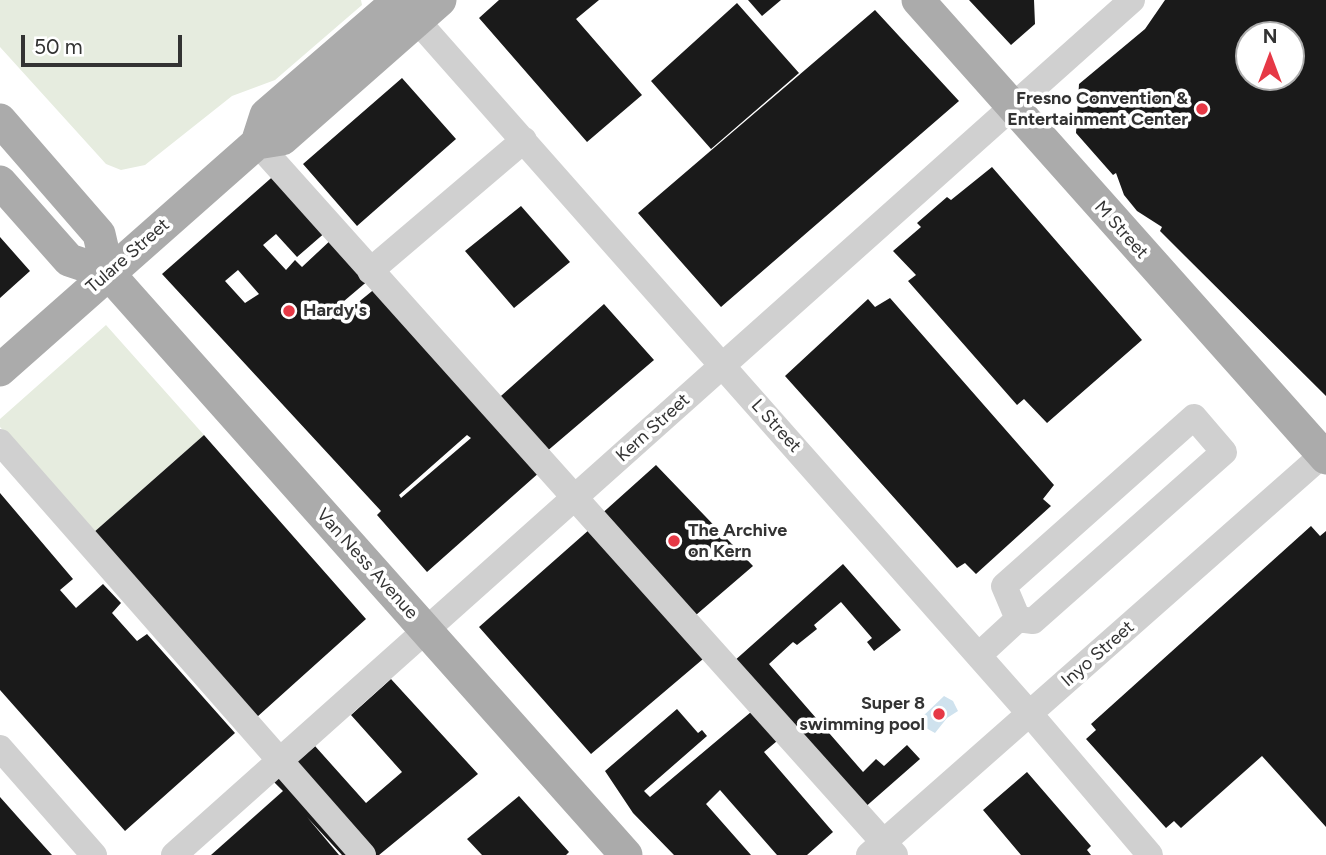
<!DOCTYPE html>
<style>
body{margin:0}
#map{position:relative;width:1326px;height:855px;overflow:hidden;background:#fff;font-family:Figtree,sans-serif}
canvas{display:block}
.north{position:absolute;left:1235px;top:21px;width:70px;height:70px;box-sizing:border-box;background:#fff;border:2px solid #adadad;border-radius:50%;rotate:0deg;font-size:19px;font-weight:700;line-height:28px;text-align:center;color:#333}
.north::after{content:'';display:block;margin:auto;width:24px;height:32px;background:#e63946;clip-path:polygon(50% 0,100% 100%,50% 72%,0 100%)}
.scale{position:absolute;left:21px;top:35px;width:161px;height:32px;box-sizing:border-box;border:4px solid #333;border-top:0;padding-left:9px;font-size:21px;line-height:24px;white-space:nowrap;color:#333;-webkit-text-stroke:5px #fff;paint-order:stroke}
</style>
<div id="map">
<canvas width="1326" height="855"></canvas>
<div class="north">N</div>
<div class="scale">50 m</div>
</div>
<script>
const c = document.querySelector('canvas').getContext('2d');
c.lineJoin = 'round';
function fillPath(path, color) { c.fillStyle = color; c.fill(path, 'evenodd'); }
const toPath = rows => new Path2D(rows.map(r => 'M' + r).join(''));
function trace(path, color, width, dash) { c.strokeStyle = color; c.lineWidth = width; c.lineCap = dash ? 'butt' : 'round'; c.setLineDash(dash || []); c.stroke(path); }
function label(font, color, halo, rows, align = 'center') {
  c.font = font + ' Figtree,sans-serif'; c.lineWidth = 7; c.setLineDash([]); c.textBaseline = 'middle'; c.strokeStyle = halo; c.fillStyle = color; for (const [text, x, y, turn = 0] of rows) {
    c.save(); c.translate(x, y); c.rotate((+turn || 0) * Math.PI / 180); c.textAlign = isNaN(turn) ? turn : align; if (halo) c.strokeText(text, 0, 0); c.fillText(text, 0, 0); c.restore();
  }
}
const green = toPath([
 [0,0,361,0,362,5,275,80,232,96,145,165,121,170,106,164,0,47],
 [106,325,204,435,93,533,0,427,0,419]
]);
const water = toPath([
 [944,696,953,701,958,711,947,718,935,733,926,728,921,718]
]);
const building = toPath([
 [499,0,599,0,576,19,642,95,587,142,479,18],
 [748,0,781,0,762,16],
 [969,0,1034,0,1035,24,1011,45],
 [1165,0,1326,0,1326,396,1185,256,1160,231,1162,227,1137,211,1124,195,1116,173,1113,175,1076,133,1079,84,1145,29],
 [1249,35,1291,35,1291,77,1249,77],
 [737,3,799,73,711,149,651,81],
 [875,10,959,101,721,307,638,213],
 [402,78,456,139,357,226,303,164],
 [992,167,1142,340,1047,423,1024,399,1017,405,908,281,916,275,893,251,921,227,917,223,947,197,951,200],
 [278,172,327,231,297,257,276,234,263,245,286,270,295,260,302,267,333,238,370,279,337,307,344,314,377,287,541,471,427,572,377,515,381,511,162,274],
 [238,270,259,294,245,303,225,281],
 [467,435,471,438,401,498,399,495],
 [521,206,570,262,514,308,465,251],
 [0,237,30,271,0,298],
 [890,298,1054,485,1043,499,1051,506,976,574,965,563,957,568,785,376,868,299,875,307],
 [604,304,654,360,539,458,492,404],
 [204,435,366,619,257,717,93,533],
 [656,465,753,566,689,621,598,517],
 [0,493,73,579,60,590,76,608,103,584,121,603,112,613,137,641,147,634,235,733,125,831,0,690],
 [1311,526,1320,536,1326,531,1326,827,1262,756,1181,828,1174,821,1166,828,1086,739,1096,730,1091,724],
 [590,529,703,659,591,754,479,627],
 [843,564,901,630,874,651,867,642,872,638,841,602,814,625,817,629,797,645,793,642,769,664,863,772,876,759,884,766,907,745,920,759,863,809,733,662],
 [391,679,478,774,379,855,342,855,307,817,339,855,211,855,283,791,274,782,315,746,366,803,402,772,351,715],
 [677,709,698,733,702,730,707,736,644,791,650,797,751,712,777,741,764,752,833,832,807,855,777,855,720,790,706,804,751,855,674,855,633,813,605,771],
 [1027,772,1091,846,1087,850,1091,855,1021,855,983,810],
 [519,796,569,852,566,855,482,855,467,839],
 [0,797,24,824,52,855,0,855]
]);
const minor = toPath([
 [405,7,1030,714,1150,855],
 [257,143,895,855],
 [370,271,524,140],
 [1194,417,1224,452,1033,621,1018,619,1004,586,1194,417],
 [0,442,363,855],
 [979,655,1018,619],
 [0,748,94,855],
 [174,855,1132,0],
 [869,855,1326,452]
]);
const major = toPath([
 [918,0,1326,458],
 [0,120,99,234,108,273,626,855],
 [257,143,282,139,440,0],
 [0,182,69,260,108,273],
 [0,370,257,143,266,115,399,0]
]);
const markers = [
 [1202,109,7,"#e63946"],
 [289,311,7,"#e63946"],
 [674,541,7,"#e63946"],
 [939,714,7,"#e63946"]
];
const poiNames = [
 ["Fresno Convention &",1188,99],
 ["Entertainment Center",1188,120],
 ["Hardy's",303,311,"left"],
 ["The Archive",688,531,"left"],
 ["on Kern",688,552,"left"],
 ["Super 8",925,704],
 ["swimming pool",925,725]
];
const streetNames = [
 ["M Street",1121,230,48],
 ["Tulare Street",128,256,-41],
 ["L Street",776,426,48],
 ["Kern Street",653,428,-42],
 ["Van Ness Avenue",367,564,48],
 ["Inyo Street",1098,654,-41]
];
fillPath(green, '#e6ecdf');
fillPath(water, '#cfe2ee');
fillPath(building, '#1a1a1a');
trace(minor, '#d0d0d0', 26);
trace(major, '#ababab', 33);
for (const [x, y, r, color] of markers) { const dot = new Path2D(); dot.arc(x, y, r, 0, 2 * Math.PI); c.fillStyle = color; c.fill(dot); trace(dot, '#fff', 2.5); }
label('bold 18px', '#333', '#fff', poiNames, 'right');
label('18px', '#333', '#fff', streetNames);
</script>
